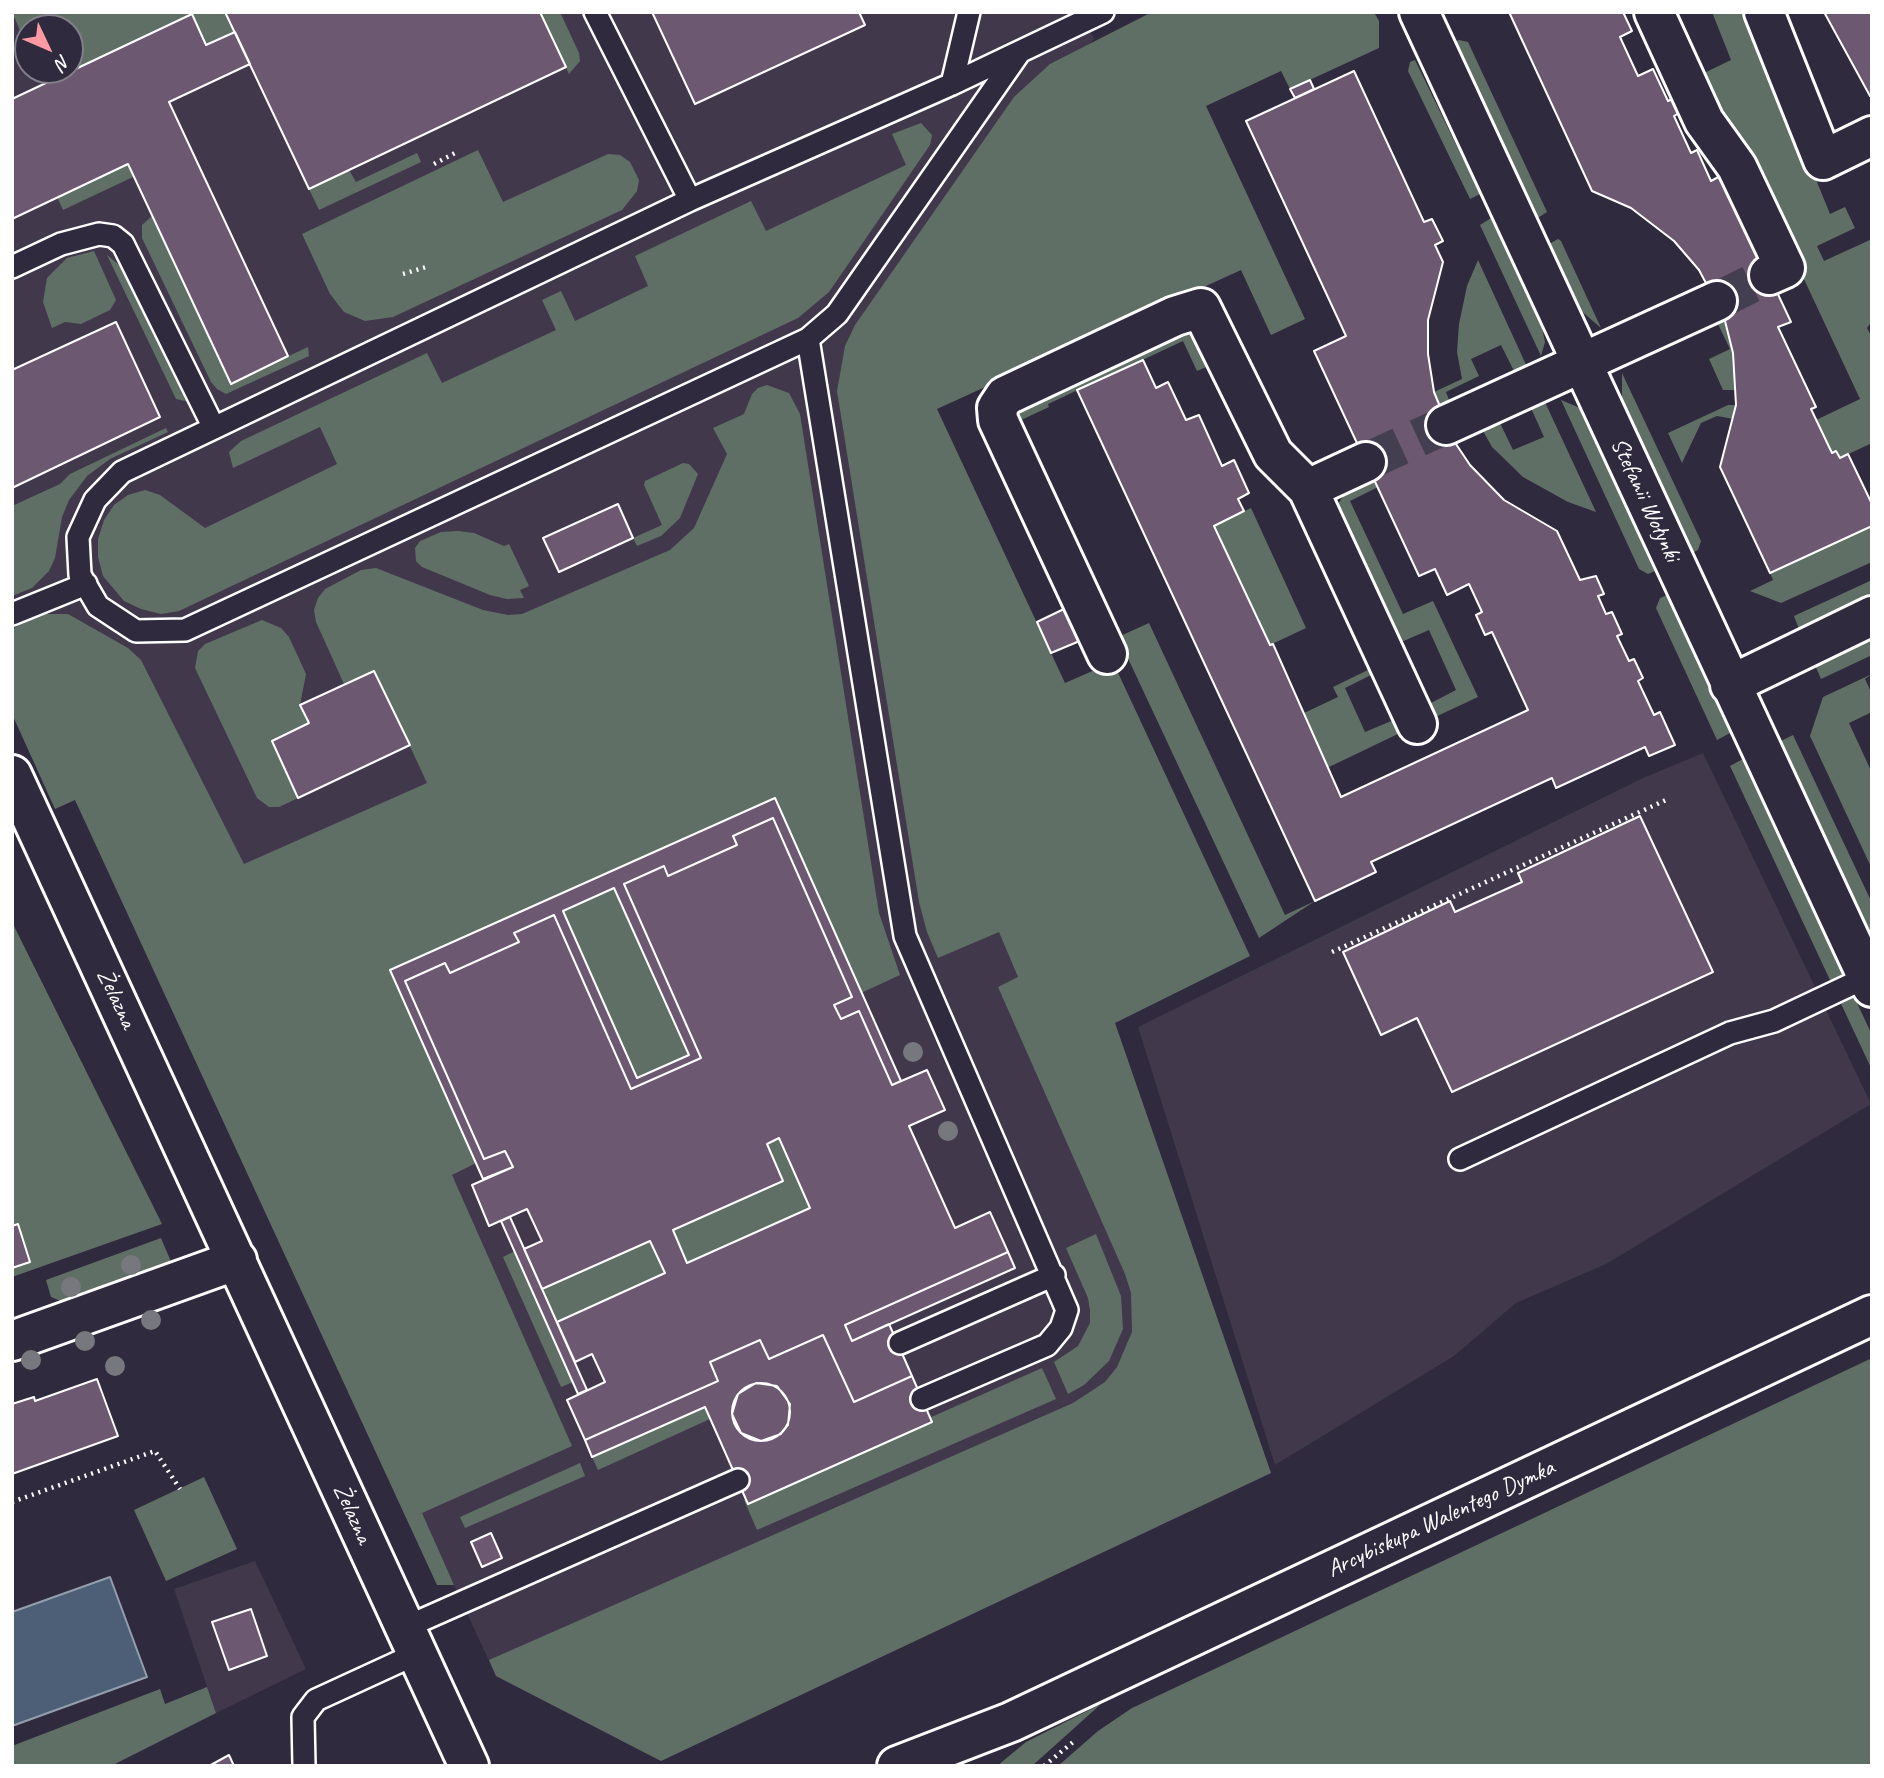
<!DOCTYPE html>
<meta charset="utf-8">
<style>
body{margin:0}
#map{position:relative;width:1884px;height:1778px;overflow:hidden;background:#2f2a3d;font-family:Caveat,sans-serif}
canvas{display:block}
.frame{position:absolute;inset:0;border:14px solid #fff;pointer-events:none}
.north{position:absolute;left:14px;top:14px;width:70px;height:70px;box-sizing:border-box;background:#2f2a3d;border:2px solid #827f8b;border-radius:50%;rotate:134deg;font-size:19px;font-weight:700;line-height:28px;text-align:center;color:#fff}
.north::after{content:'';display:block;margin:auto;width:24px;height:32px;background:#ff9aa2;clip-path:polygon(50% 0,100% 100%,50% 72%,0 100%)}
</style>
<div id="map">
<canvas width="1884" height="1778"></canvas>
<div class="frame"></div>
<div class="north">N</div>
</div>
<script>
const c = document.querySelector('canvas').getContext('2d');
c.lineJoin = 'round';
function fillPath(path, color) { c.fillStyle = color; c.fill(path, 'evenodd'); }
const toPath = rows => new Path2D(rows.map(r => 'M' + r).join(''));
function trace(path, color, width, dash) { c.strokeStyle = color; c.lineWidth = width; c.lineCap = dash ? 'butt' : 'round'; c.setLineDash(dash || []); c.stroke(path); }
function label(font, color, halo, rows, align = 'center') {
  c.font = font + ' Caveat,sans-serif'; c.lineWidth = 5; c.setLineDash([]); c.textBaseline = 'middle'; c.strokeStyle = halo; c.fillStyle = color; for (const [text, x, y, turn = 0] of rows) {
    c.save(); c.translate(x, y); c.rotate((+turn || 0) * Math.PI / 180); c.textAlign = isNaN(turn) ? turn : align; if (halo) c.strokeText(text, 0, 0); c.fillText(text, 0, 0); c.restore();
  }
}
const built = toPath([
 [12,12,1081,12,1094,39,875,353,1271,1473,661,1761,496,1676,12,631],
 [28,28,70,28,70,70,28,70],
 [1703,753,1871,1104,1606,1264,1516,1303,1454,1356,1275,1465,1138,1027,1641,779],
 [255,1561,306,1669,216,1713,174,1589]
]);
const green = toPath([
 [12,12,225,12,235,32,206,45,192,15,47,83,40,70,70,70,70,28,28,28,28,49],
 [540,12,560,12,579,53,580,61,569,74],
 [1152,12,1374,12,1379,21,1379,48,1290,89,1281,71,1206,106,1305,319,1271,335,1241,270,937,409,1065,683,1113,662,1250,956,1115,1023,1271,1473,661,1761,496,1676,489,1660,1073,1403,1105,1382,1117,1367,1132,1332,1131,1293,1125,1274,998,987,1018,977,999,932,938,958,927,932,919,902,837,391,845,346,855,325,1014,97,1050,64],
 [1712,12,1748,12,1830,214,1845,207,1855,228,1817,246,1824,261,1872,239,1872,321,1867,328,1872,338,1872,443,1840,458,1836,451,1832,453,1816,420,1860,399,1803,277,1796,247,1753,157,1717,109,1702,74,1731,60],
 [1459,40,1468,42,1547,212,1536,219,1452,43],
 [1415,60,1480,194,1470,199,1408,71,1410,62],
 [921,123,932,135,930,145,829,292,798,318,179,611,161,614,141,609,124,601,103,576,98,557,98,539,104,520,114,505,128,495,145,490,160,495,205,528,337,464,320,427,233,468,229,452,241,441,427,353,442,383,556,330,542,300,561,291,575,321,648,286,635,256,751,201,766,231,906,165,892,134],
 [478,150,503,202,608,154,620,155,630,162,639,180,637,191,622,210,393,317,365,321,344,312,330,294,302,234],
 [417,153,421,162,319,210,309,189,349,170,356,182],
 [128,164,133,177,63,210,57,197],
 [152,216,231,383,308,347,309,356,226,394,217,389,211,382,142,238,142,225],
 [1491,218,1542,328,1545,342,1541,356,1480,225],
 [1558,239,1561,241,1601,328,1579,309,1549,244],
 [94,251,116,300,110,310,81,324,65,322,52,328,43,302,47,278,67,258],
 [107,255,130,274,189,402,176,399],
 [1478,260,1528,369,1516,375,1501,345,1471,359,1479,376,1446,392,1451,405,1440,410,1434,392,1462,379,1457,352,1459,324,1467,286],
 [1724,317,1733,353,1736,390,1723,390,1709,359,1730,349,1716,320],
 [1184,332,1195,334,1211,365,1197,371,1183,341,1048,404,1049,407,1019,421,1018,413,1023,407],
 [1622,373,1701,541,1698,550,1692,553,1622,402],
 [767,385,789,393,800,414,879,913,900,975,861,993,774,799,390,970,476,1163,452,1175,572,1446,422,1513,454,1585,437,1585,75,800,55,809,12,714,12,629,42,614,68,614,128,648,141,660,244,864,427,783,375,671,344,684,316,622,314,610,318,598,325,589,361,570,376,568,483,610,508,615,522,614,670,550,694,528,727,454,713,428,744,414,752,394,758,388],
 [1544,400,1596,512,1568,502,1523,477,1492,447,1482,429,1499,421,1513,450,1544,437,1530,406],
 [1561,400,1580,408,1655,571,1648,574,1639,569],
 [1728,405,1736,405,1734,419,1717,416,1701,423,1682,463,1668,433],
 [166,428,168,432,110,459,87,476,69,500,62,517,55,558,49,571,32,588,12,596,12,506,60,484,70,474],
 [683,463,689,464,698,474,680,518,661,536,637,546,633,538,662,525,644,485,645,481],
 [1374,479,1378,487,1350,501,1403,614,1433,601,1478,697,1433,718,1427,705,1456,690,1429,630,1399,643,1337,506,1346,491],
 [1251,508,1306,628,1270,645,1214,526],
 [1872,526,1872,562,1781,603,1750,591,1773,580,1770,573],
 [458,531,474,533,504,546,509,544,529,586,520,590,524,598,507,599,490,595,422,567,416,561,415,548,420,541,441,532],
 [1872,580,1872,596,1799,629,1794,616],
 [1667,595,1730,733,1717,740,1656,608,1660,598],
 [262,620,281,628,289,637,306,674,300,705,309,723,272,741,298,798,279,807,269,807,257,798,195,668,198,651,205,644],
 [1149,623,1285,915,1315,901,1259,938,1118,637],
 [1872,639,1872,655,1821,679,1815,665],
 [1372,668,1375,673,1345,688,1365,732,1396,719,1402,732,1327,768,1302,714,1338,697,1333,687],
 [1872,674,1865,679,1872,694,1872,712,1849,723,1872,773,1872,869,1810,736,1823,697],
 [1793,735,1872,903,1872,939,1779,742],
 [1743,759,1872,1035,1872,1070,1730,766],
 [614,888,689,1055,637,1078,563,911],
 [12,922,162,1224,12,1277],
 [779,1138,810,1208,687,1263,673,1230,783,1181,767,1144],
 [1096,1234,1121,1296,1123,1329,1109,1361,1084,1385,1068,1394,1054,1362,1078,1346,1090,1323,1090,1310,1088,1298,1066,1248],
 [161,1238,172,1264,65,1303,51,1297,46,1280],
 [650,1241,665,1273,557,1322,542,1289],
 [515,1251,573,1382,561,1387,503,1257],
 [1872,1358,1872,1766,1058,1766,1098,1731,1132,1708],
 [1042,1368,1056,1399,757,1530,744,1500],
 [705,1407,710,1419,598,1470,592,1457],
 [580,1463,585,1476,465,1528,460,1517],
 [204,1477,237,1549,166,1581,134,1510],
 [207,1687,216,1713,111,1766,12,1766,12,1746,160,1689,165,1704],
 [1101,1704,1032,1766,997,1766,1026,1742]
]);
const water = toPath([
 [110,1577,147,1677,12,1726,12,1612,110,1577]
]);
const building = toPath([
 [225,12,540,12,566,67,309,189,225,12],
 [652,12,859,12,865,25,695,104,652,12],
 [1509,12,1623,12,1632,31,1620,37,1638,76,1653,69,1668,101,1675,98,1681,112,1674,116,1691,153,1697,150,1711,181,1722,175,1791,322,1778,327,1816,407,1811,409,1832,453,1836,451,1840,458,1848,454,1872,504,1872,526,1770,573,1720,467,1736,405,1733,353,1724,317,1699,270,1674,241,1631,208,1592,191,1509,12],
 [1824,12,1872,12,1872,95,1870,96,1824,12],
 [192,14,206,45,235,32,250,64,169,102,288,356,231,384,128,164,12,219,12,99,192,14],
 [1354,71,1424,222,1432,219,1443,241,1435,245,1443,262,1428,320,1428,354,1434,392,1454,441,1470,465,1504,500,1557,531,1580,580,1596,576,1604,594,1598,596,1606,614,1612,612,1622,634,1617,636,1629,661,1634,659,1643,678,1638,681,1654,715,1660,712,1675,745,1649,756,1645,747,1556,788,1552,778,1371,862,1376,872,1315,901,1077,390,1143,360,1156,388,1168,382,1186,420,1199,415,1222,466,1234,460,1249,493,1238,499,1244,511,1214,526,1270,645,1273,644,1341,797,1528,710,1492,632,1485,635,1476,615,1482,612,1469,584,1447,595,1435,569,1419,576,1314,351,1346,336,1246,121,1354,71],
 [1310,80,1314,89,1295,98,1290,89,1310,80],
 [116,322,160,417,12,488,12,370,116,322],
 [618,504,633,538,559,572,543,538,618,504],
 [1066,608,1082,640,1051,653,1037,622,1066,608],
 [374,671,410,745,298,798,272,741,309,723,300,705,374,671],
 [775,798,901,1081,892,1085,859,1011,841,1019,834,1005,852,997,773,818,733,836,737,845,668,876,664,866,624,884,701,1058,631,1089,554,915,514,933,519,942,450,973,445,963,405,981,484,1159,505,1151,513,1167,483,1179,390,970,775,798],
 [614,888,689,1055,637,1078,563,911,614,888],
 [1640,816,1713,972,1452,1092,1417,1018,1381,1035,1343,952,1450,901,1455,912,1522,882,1518,873,1640,816],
 [773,818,852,997,834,1005,841,1019,859,1011,892,1085,927,1070,945,1110,909,1126,955,1228,990,1212,1008,1252,845,1325,852,1341,889,1324,912,1376,854,1402,823,1335,769,1359,760,1340,710,1362,718,1381,585,1440,567,1400,605,1382,592,1354,575,1362,557,1322,665,1273,650,1241,542,1289,524,1249,542,1241,527,1209,489,1226,472,1185,513,1167,505,1151,484,1159,405,981,445,963,450,973,519,942,514,933,554,915,631,1089,701,1058,624,884,664,866,668,876,737,845,733,836,773,818],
 [779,1138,810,1208,687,1263,673,1230,783,1181,767,1144,779,1138],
 [510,1217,587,1390,578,1394,501,1221,510,1217],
 [18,1224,30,1262,12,1268,12,1226,18,1224],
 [1008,1252,1015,1268,852,1341,845,1325,1008,1252],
 [823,1335,854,1402,912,1376,932,1422,748,1504,705,1407,592,1457,585,1440,718,1381,710,1362,760,1340,769,1359,823,1335],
 [756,1383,777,1386,790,1404,788,1425,781,1434,761,1441,741,1433,732,1414,738,1394,756,1383],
 [97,1379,118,1436,12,1474,12,1404,34,1397,35,1401,97,1379],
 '732 1412a29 29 0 1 1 58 0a29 29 0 1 1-58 0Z',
 [491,1533,502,1558,482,1567,471,1542,491,1533],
 [251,1609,267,1656,229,1670,212,1622,251,1609],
 [229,1755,234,1766,209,1766,229,1755]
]);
const streetTunnel = toPath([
 [1717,301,1769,275],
 [1366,462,1446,425]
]);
const path = toPath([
 [434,164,457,152],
 [403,274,426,267],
 [1332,952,1666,800],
 [12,1502,155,1451,180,1489],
 [1044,1766,1073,1742]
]);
const lane = toPath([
 [595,12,690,200],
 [1019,53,837,314,808,339,185,630,136,631,98,606,80,575,78,537,95,500,122,472,690,200,952,84,1103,12],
 [952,84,969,12],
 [12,267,61,244,99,234,113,236,123,244,214,428],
 [808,339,905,936,1067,1310,1061,1328,1047,1345,922,1399],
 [12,614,86,584],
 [1460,1159,1730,1033,1774,1021,1867,977],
 [900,1343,1054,1275],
 [404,1628,738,1480],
 [304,1766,303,1717,316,1700,416,1654]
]);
const street = toPath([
 [1419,12,1872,987],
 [1654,12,1704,121,1737,167,1785,268,1769,275],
 [1764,12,1823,160,1872,136],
 [1446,425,1717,301],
 [1308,489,1417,724],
 [1107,654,998,420,997,408,1005,396,1175,316,1201,308,1273,454,1308,489,1366,462],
 [1730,685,1872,616],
 [12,775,469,1766],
 [12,1341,237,1260]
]);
const secondary = toPath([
 [897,1766,1011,1722,1872,1315]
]);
const trees = [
 [913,1052],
 [948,1131],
 [131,1265],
 [71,1287],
 [151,1320],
 [85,1341],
 [31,1360],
 [115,1366]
];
const streetNames = [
 ["Stefanii Wołynki",1645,500,65],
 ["Żelazna",116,999,65],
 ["Żelazna",352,1514,66],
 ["Arcybiskupa Walentego Dymka",1441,1519,-25]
];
fillPath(built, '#41384c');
fillPath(green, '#606f65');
fillPath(water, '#4d5f77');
trace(water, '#949fad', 2);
fillPath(building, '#6c5870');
trace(building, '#fff', 2);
trace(streetTunnel, '#443f50', 38, [38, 19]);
trace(lane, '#fff', 26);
trace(street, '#fff', 44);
trace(secondary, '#fff', 44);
trace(path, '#fff', 4.5, [2, 5]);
trace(lane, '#2f2a3d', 21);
trace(street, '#2f2a3d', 38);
trace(secondary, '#2f2a3d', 38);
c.fillStyle = '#76787d';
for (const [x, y] of trees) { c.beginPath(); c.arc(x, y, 10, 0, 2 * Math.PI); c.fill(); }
label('24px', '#fff', '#2f2a3d', streetNames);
</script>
